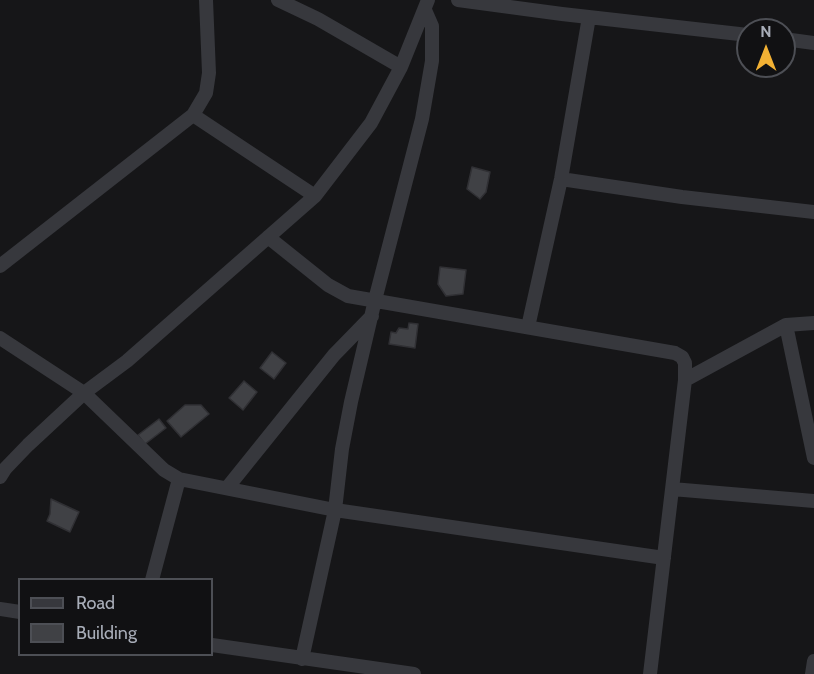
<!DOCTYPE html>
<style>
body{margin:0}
#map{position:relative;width:814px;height:674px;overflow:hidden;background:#161618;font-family:Cabin,sans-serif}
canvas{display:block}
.legend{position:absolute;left:18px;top:578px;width:195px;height:78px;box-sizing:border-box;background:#111113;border:2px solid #4d4f55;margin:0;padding:8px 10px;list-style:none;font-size:18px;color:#a8adb8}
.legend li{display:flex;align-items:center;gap:12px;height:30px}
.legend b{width:30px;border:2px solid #4d4f55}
.north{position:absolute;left:736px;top:18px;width:60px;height:60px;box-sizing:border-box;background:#111113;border:2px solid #4d4f55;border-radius:50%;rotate:0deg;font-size:16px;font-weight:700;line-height:24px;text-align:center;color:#a8adb8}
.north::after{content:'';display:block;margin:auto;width:21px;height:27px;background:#f2b134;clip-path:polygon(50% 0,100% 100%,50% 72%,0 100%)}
</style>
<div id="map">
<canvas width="814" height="674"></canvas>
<ul class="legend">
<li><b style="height:8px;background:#37383d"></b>Road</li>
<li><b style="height:16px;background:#404145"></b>Building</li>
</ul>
<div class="north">N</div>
</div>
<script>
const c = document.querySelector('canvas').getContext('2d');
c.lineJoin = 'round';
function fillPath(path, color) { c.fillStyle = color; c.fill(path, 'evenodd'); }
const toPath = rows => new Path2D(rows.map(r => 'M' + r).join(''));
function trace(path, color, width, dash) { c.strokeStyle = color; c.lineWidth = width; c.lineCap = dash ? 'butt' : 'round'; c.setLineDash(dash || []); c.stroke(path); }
const building = toPath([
 [472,167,490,172,486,192,480,199,467,189,472,167],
 [440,267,466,270,463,294,446,296,438,284,440,267],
 [409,323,418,324,415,348,389,344,391,332,396,333,399,328,408,329,409,323],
 [272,352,286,363,274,379,260,368,272,352],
 [244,381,257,392,243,410,229,398,244,381],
 [185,405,201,405,209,414,181,437,167,421,185,405],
 [159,419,166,428,145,444,138,435,159,419],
 [51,499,79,512,70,532,47,521,50,514,51,499]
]);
const minor = toPath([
 [278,0,318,19,401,67],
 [458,0,562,14,748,35],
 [784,39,814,43],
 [193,115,315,196],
 [561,179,682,197,814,212],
 [268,237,328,285,348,296,675,353,682,357,685,363,685,380,650,674],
 [0,266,193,115,206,93,209,73,206,0],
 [786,325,814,458],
 [528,327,561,179,589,17],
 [0,338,84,393,164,470,179,479,335,510,664,558],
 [685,380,786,325,814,323],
 [0,477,5,469,28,445,84,393,127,361,315,196,371,123,401,67,428,0],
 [227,488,334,355,372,316],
 [672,489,814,501],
 [152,580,179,479],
 [0,609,20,612],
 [212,645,414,674],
 [302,659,335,510,342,449,351,402,375,300,422,119,432,61,432,26,425,10],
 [812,674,814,661]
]);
fillPath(building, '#404145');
trace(building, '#303034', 1.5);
trace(minor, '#37383d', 14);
</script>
